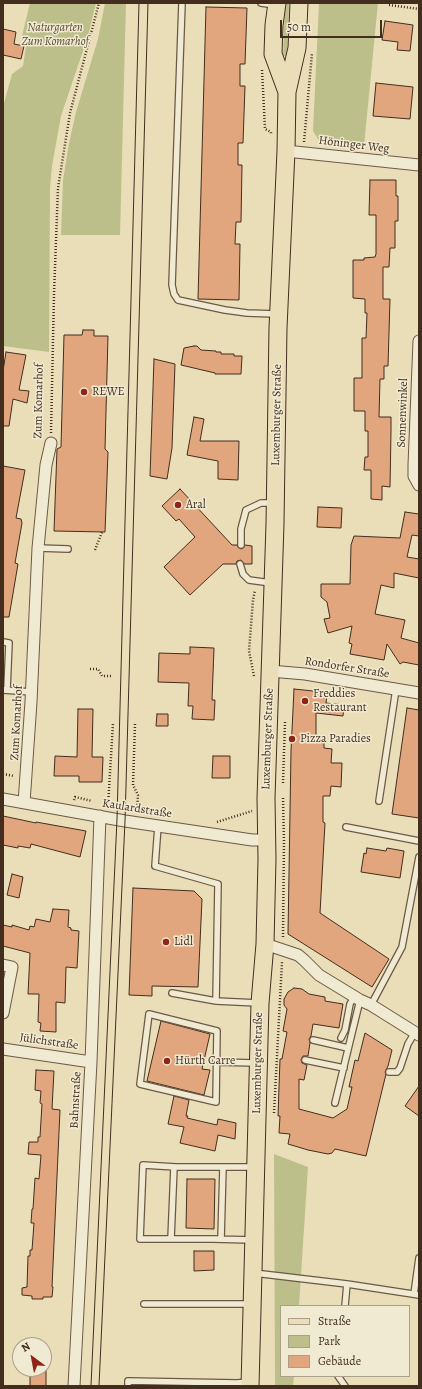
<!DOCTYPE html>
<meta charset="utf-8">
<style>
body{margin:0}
#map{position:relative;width:422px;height:1389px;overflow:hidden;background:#eadeb9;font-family:Alegreya,serif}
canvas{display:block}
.frame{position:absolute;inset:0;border:4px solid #422d1e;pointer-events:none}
.legend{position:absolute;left:280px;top:1305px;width:130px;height:72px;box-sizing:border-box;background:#f1ead2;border:1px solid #ab9e8a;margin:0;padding:5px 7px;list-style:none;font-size:12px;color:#422d1e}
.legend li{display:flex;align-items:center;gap:8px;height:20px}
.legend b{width:20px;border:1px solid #ab9e8a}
.north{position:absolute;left:12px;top:1337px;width:40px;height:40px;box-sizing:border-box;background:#f1ead2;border:1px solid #ab9e8a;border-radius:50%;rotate:328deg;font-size:11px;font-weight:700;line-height:16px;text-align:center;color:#422d1e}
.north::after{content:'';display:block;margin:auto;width:14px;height:18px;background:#8f2418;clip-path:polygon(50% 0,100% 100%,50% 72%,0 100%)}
.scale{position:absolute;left:280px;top:20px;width:102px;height:18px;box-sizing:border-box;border:2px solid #422d1e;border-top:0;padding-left:5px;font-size:12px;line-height:14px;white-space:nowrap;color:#422d1e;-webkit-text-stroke:3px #f1ead2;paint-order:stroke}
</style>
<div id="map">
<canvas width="422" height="1389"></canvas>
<div class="frame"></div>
<ul class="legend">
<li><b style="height:5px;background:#eadeb9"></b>Straße</li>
<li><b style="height:11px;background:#bdbf8b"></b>Park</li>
<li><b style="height:11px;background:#e2a67e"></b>Gebäude</li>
</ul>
<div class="north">N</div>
<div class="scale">50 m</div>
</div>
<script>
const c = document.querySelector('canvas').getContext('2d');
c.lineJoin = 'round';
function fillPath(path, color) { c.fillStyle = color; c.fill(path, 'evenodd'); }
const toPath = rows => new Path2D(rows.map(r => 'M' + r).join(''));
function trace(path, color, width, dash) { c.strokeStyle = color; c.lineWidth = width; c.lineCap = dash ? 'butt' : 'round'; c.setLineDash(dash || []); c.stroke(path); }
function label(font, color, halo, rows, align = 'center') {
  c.font = font + ' Alegreya,serif'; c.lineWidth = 3; c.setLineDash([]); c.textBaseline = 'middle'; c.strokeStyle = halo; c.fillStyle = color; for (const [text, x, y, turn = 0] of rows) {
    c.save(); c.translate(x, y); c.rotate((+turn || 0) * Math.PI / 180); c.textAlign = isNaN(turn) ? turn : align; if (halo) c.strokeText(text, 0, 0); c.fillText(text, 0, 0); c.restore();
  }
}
const green = toPath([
 [30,3,96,3,88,36,61,116,52,166,50,188,49,352,3,346,3,107,12,74,23,66,26,46,22,36],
 [105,3,126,3,120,235,61,235,63,180,69,143,76,112,98,39],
 [285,3,289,3,287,56,283,56],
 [319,3,378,3,364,146,318,139,313,131],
 [274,1154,308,1167,299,1306,281,1306,281,1376,294,1376,293,1386,275,1386]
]);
const building = toPath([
 [206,7,247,8,245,64,240,64,240,86,245,86,243,143,238,143,238,165,242,165,241,222,236,222,235,244,240,244,239,300,198,299,206,7],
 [385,21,413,25,410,51,397,50,398,42,382,40,385,21],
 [3,29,16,32,14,44,24,46,21,59,3,55,3,29],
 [376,83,413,87,410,119,373,116,376,83],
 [370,180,396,180,396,196,398,196,398,221,395,221,395,248,390,248,389,267,383,267,383,299,390,299,388,366,384,366,384,379,380,379,379,417,391,417,391,431,390,487,382,486,382,500,371,499,371,470,364,470,365,457,368,457,368,431,365,431,365,411,354,411,354,378,362,378,362,338,366,338,367,313,365,313,365,299,353,298,353,260,364,260,364,258,375,257,376,254,376,215,369,215,370,180],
 [83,330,94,330,94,336,108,336,105,449,108,452,105,532,54,531,57,449,61,447,64,335,82,335,83,330],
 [194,346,197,346,201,350,216,351,216,352,221,352,221,354,234,354,234,356,242,356,241,374,215,374,215,373,181,365,184,348,194,346],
 [6,352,26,355,19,390,29,391,27,403,13,399,9,426,3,426,3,371,6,352],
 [154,359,175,364,172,448,167,479,150,476,154,359],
 [194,417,204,419,200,441,239,441,238,480,218,479,218,461,187,455,194,417],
 [3,466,25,470,16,518,21,519,22,523,15,563,18,564,9,617,3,617,3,466],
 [180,489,232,545,237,545,238,547,241,549,243,548,245,545,252,546,252,564,244,564,241,560,237,561,236,564,223,564,190,595,164,567,195,537,179,519,176,521,162,506,180,489],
 [318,507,342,508,341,528,317,527,318,507],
 [405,512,419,514,419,536,412,535,407,557,419,559,419,578,394,573,394,588,381,585,375,614,405,620,401,638,419,643,419,665,403,662,400,664,387,644,384,660,350,654,352,644,349,643,352,626,328,633,324,619,330,618,327,602,321,597,321,584,350,584,351,545,354,536,400,538,405,512],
 [190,647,214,648,212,700,215,700,214,720,192,719,193,706,188,706,189,683,158,682,159,653,190,654,190,647],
 [294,689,323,692,323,694,327,694,326,703,344,705,343,716,316,713,316,739,324,741,324,748,332,749,331,763,342,763,341,787,331,786,330,796,323,796,323,822,325,823,320,913,389,959,372,987,288,934,291,751,294,689],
 [407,708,419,710,419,818,392,814,407,708],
 [78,709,93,709,92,757,103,757,102,782,79,782,79,776,54,776,55,756,77,757,78,709],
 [157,714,168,714,168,726,156,726,157,714],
 [213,756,230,756,230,778,212,778,213,756],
 [3,816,36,823,36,822,86,831,80,857,31,844,30,848,18,846,18,848,3,845,3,816],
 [367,848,386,851,387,848,404,851,400,878,361,872,364,853,366,854,367,848],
 [12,874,23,877,19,898,7,895,12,874],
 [133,888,194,891,202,899,198,987,152,986,152,996,129,995,133,888],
 [53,909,69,910,68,927,71,928,71,930,79,931,77,968,66,967,65,1003,56,1002,56,1032,40,1031,41,1023,38,1022,39,994,28,994,30,953,3,946,3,925,12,927,12,925,29,930,30,926,34,927,36,919,50,922,53,909],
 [294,988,302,989,309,994,325,997,325,1001,343,1004,339,1028,313,1024,311,1036,309,1039,310,1043,308,1056,303,1056,301,1060,302,1063,307,1065,304,1080,299,1079,299,1109,333,1118,347,1109,352,1087,349,1087,355,1060,358,1061,365,1033,392,1050,388,1066,385,1072,386,1074,366,1156,335,1149,332,1153,328,1154,308,1150,288,1144,290,1134,279,1133,280,1116,278,1116,280,1059,282,1059,287,1032,283,1031,287,1009,284,1005,284,999,288,992,294,988],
 [161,1021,210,1034,202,1069,210,1070,204,1095,147,1081,161,1021],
 [36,1070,54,1071,52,1109,60,1110,52,1287,53,1287,52,1297,43,1297,43,1299,32,1299,32,1296,22,1295,22,1288,27,1287,28,1256,30,1256,30,1250,32,1250,34,1223,31,1223,32,1209,33,1209,35,1178,39,1179,41,1155,28,1154,29,1142,38,1142,38,1137,40,1137,42,1104,40,1103,41,1091,35,1090,36,1070],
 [419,1086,419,1116,405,1106,419,1086],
 [174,1096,189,1100,186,1116,188,1116,187,1118,217,1125,218,1119,236,1123,235,1139,218,1135,215,1151,180,1143,184,1127,168,1124,174,1096],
 [187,1179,215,1179,214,1229,186,1228,187,1179],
 [194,1251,214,1251,214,1270,194,1271,194,1251],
 [30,1369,46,1369,46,1386,30,1386,30,1369]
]);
const path = toPath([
 [389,5,419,9],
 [262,70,265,129,271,132,271,134],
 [304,142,312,53],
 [51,433,54,294,58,188,70,113,99,3],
 [95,550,102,532],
 [90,669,98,669,102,676,111,676],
 [254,676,249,651,253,600,255,590],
 [135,724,133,785,138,795,137,812],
 [3,774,14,776],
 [283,783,285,722],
 [283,798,284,842,283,937],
 [74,800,75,797,92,801],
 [108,806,113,723],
 [137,809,162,811,163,808],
 [217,822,252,811],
 [274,1113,282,962]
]);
const service = toPath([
 [182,3,172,285,174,294,178,300,225,310,247,313,276,314],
 [261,3,275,5],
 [241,545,241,529,246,510,261,503,273,503],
 [38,548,68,549],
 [240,564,243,574,249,580,271,583],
 [3,642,9,643,7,690],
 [3,690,32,692],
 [379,801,396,689],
 [158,826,155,866,218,884,216,1001],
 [346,827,419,841],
 [172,993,216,1001,258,1003],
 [371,1005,402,947,419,857],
 [149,1014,217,1031,216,1102,140,1084,149,1014],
 [341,1038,345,1030,350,1004,354,997],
 [313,1040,348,1048],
 [305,1060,344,1068],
 [216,1062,256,1063],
 [389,1072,397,1072,400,1068,408,1044,415,1032],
 [335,1103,360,1000],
 [171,1239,174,1167],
 [221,1239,223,1167],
 [252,1240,213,1239,140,1239,143,1165,176,1167,254,1167],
 [254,1273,347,1284,419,1295],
 [414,1294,419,1258],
 [144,1304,251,1304],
 [345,1306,347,1284],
 [338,1376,345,1386],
 [128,1386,128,1381,237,1383,248,1382]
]);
const minor = toPath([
 [286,151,419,165],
 [419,341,414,465,414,476,419,485],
 [270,671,305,674,419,693],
 [3,799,125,821,252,840,268,840],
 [24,803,31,702,38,548,46,465,51,443],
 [265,944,298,955,304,960,319,975,360,1000,371,1005,419,1035],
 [3,965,12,967,3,1013],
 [3,1049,91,1062],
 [74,1386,91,1062,100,816]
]);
const primary = toPath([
 [277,3,274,25,273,54,287,92],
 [250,1386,260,1003,265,944,267,859,266,798,275,524,278,328,286,151,287,92,297,48,299,3]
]);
const tram = toPath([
 [91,1386,117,819,139,3],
 [99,1386,125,821,148,3]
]);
const markers = [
 [84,392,4,"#8f2418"],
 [178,505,4,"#8f2418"],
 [305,701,4,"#8f2418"],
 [292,739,4,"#8f2418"],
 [166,942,4,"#8f2418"],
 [167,1061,4,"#8f2418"]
];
const parkNames = [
 ["Naturgarten",55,28],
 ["Zum Komarhof",55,42]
];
const streetNames = [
 ["Höninger Weg",354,145,7],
 ["Zum Komarhof",39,401,-89],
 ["Sonnenwinkel",403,413,-88],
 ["Luxemburger Straße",277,415,-89],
 ["Rondorfer Straße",347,668,9],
 ["Zum Komarhof",17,723,-87],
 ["Luxemburger Straße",268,739,-88],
 ["Kaulardstraße",137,809,9],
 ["Jülichstraße",49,1042,8],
 ["Luxemburger Straße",258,1063,-89],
 ["Bahnstraße",76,1100,-87]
];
const poiNames = [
 ["REWE",92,392],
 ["Aral",186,505],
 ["Freddies",313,694],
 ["Restaurant",313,708],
 ["Pizza Paradies",300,739],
 ["Lidl",174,942],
 ["Hürth Carre",175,1061]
];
fillPath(green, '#bdbf8b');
fillPath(building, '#e2a67e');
trace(building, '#422d1e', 1);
trace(service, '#6c5945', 8);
trace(minor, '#6c5945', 13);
trace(primary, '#422d1e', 19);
trace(path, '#422d1e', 2.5, [1, 2]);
trace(service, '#f1ead2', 5.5);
trace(minor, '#f1ead2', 11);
trace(primary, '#eadeb9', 17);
trace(tram, '#422d1e', 1);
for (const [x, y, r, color] of markers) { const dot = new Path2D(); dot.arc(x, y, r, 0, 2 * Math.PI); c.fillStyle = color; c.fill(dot); trace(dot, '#f1ead2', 1.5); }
label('italic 12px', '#5b4a34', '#f1ead2', parkNames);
label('12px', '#422d1e', '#f1ead2', streetNames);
label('12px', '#422d1e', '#f1ead2', poiNames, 'left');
</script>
